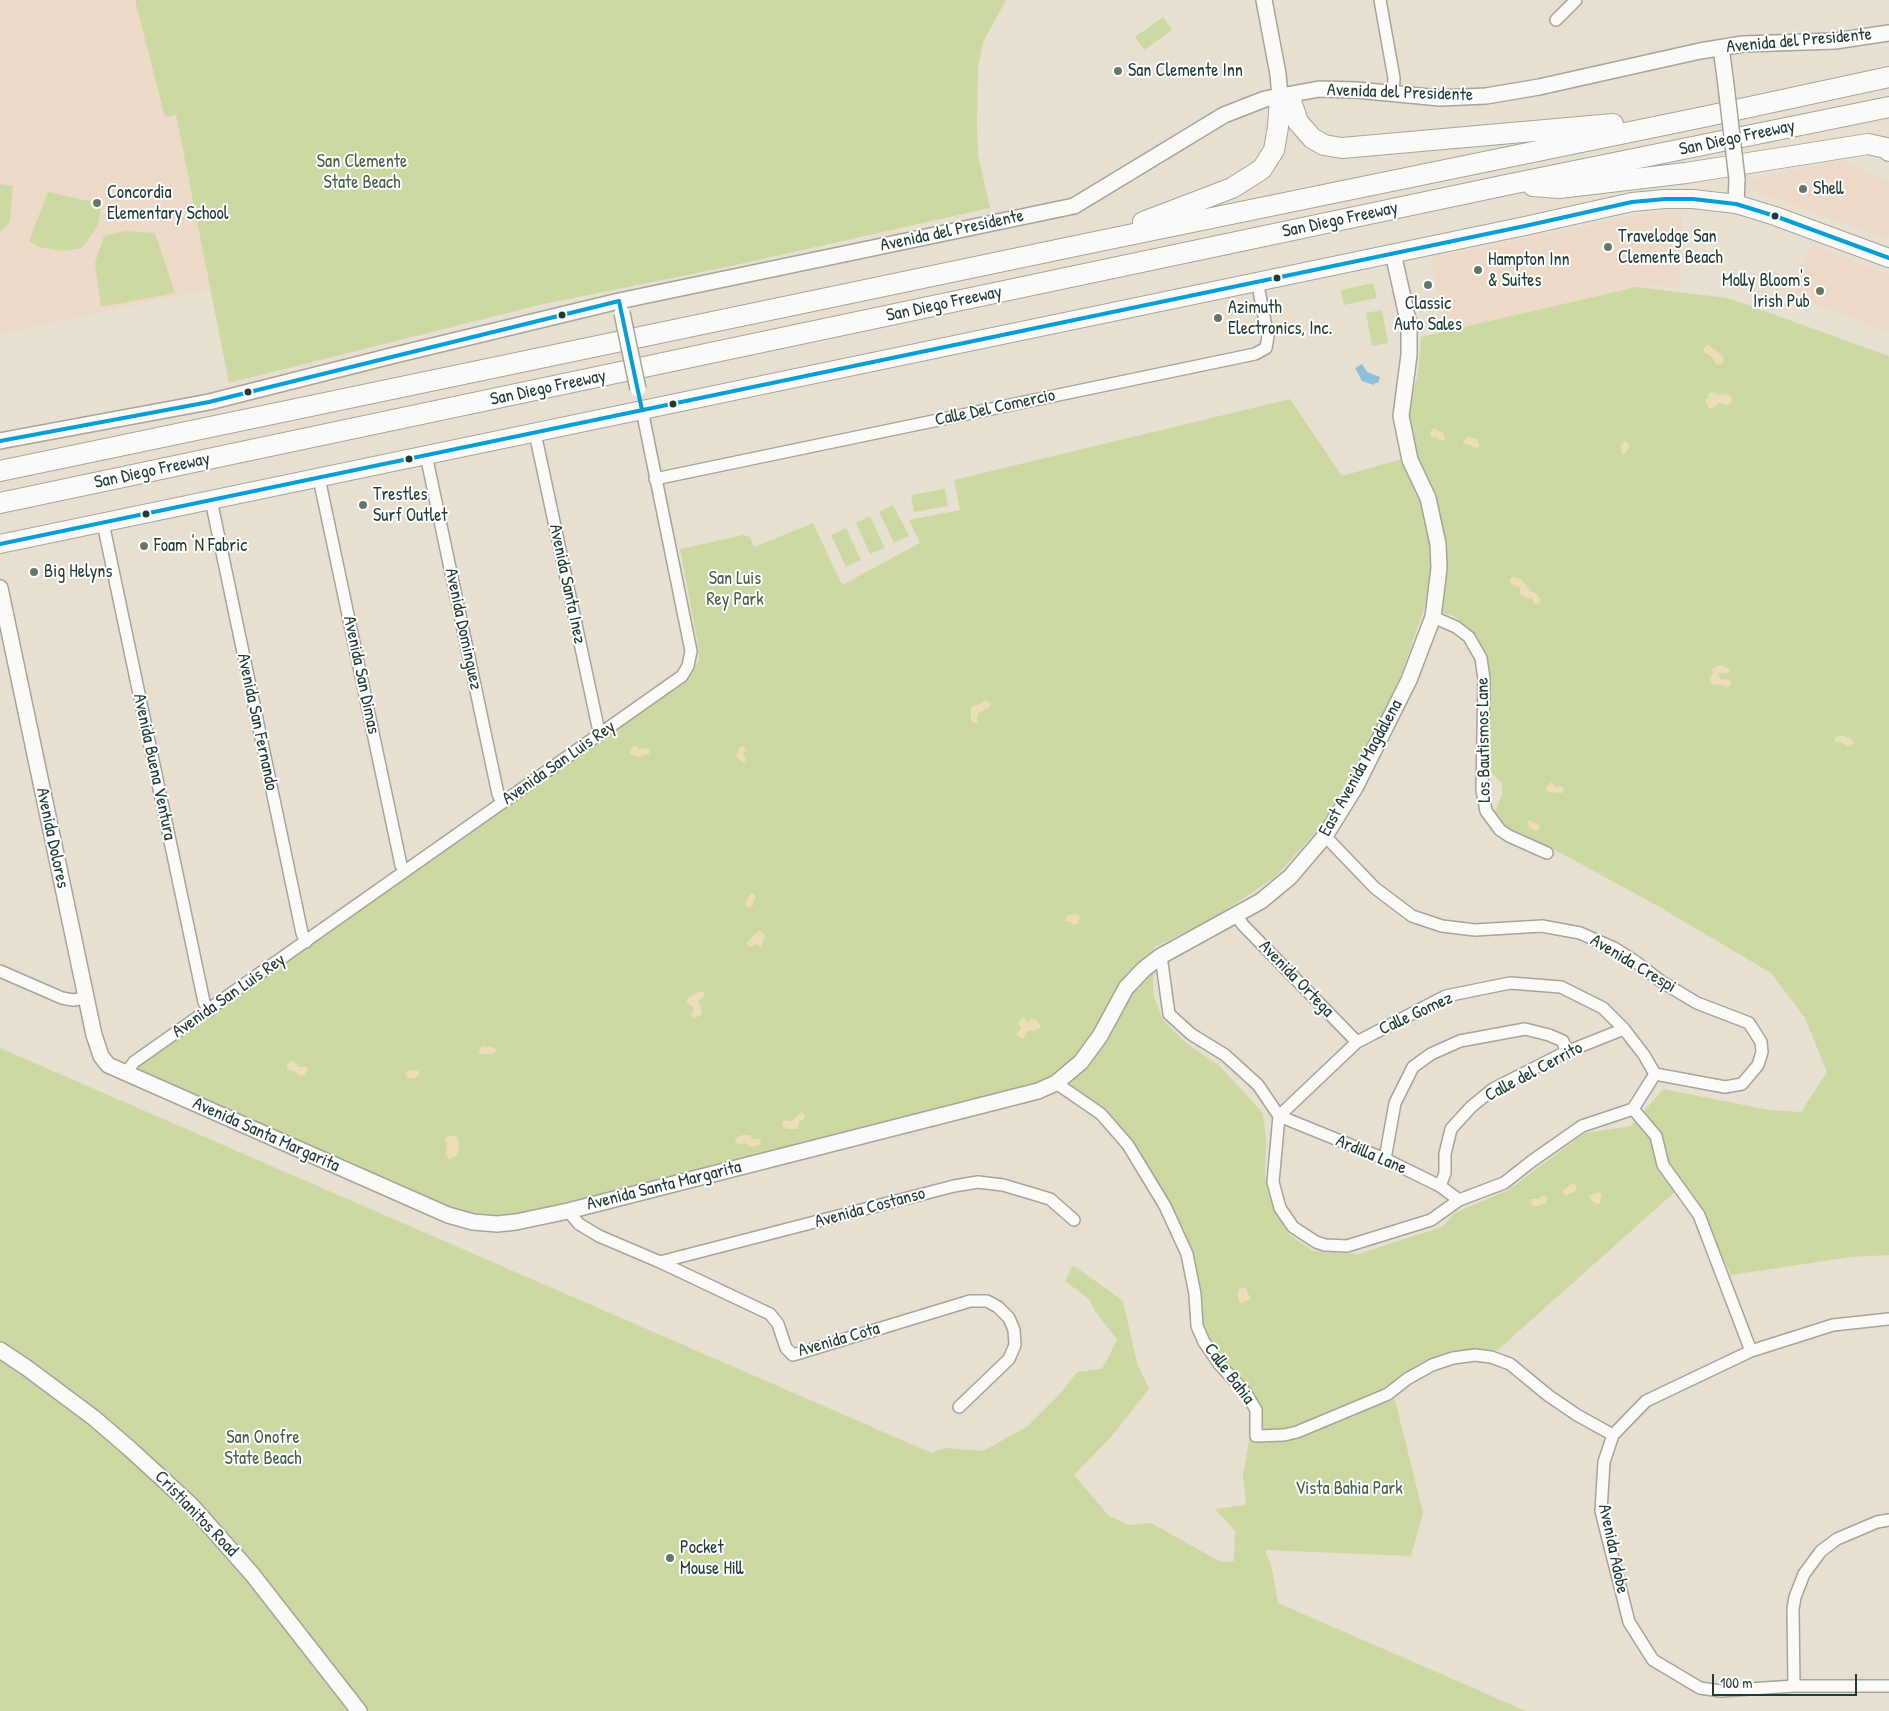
<!DOCTYPE html>
<style>
body{margin:0}
#map{position:relative;width:1889px;height:1711px;overflow:hidden;background:#e7e0d1;font-family:"Patrick Hand",sans-serif}
canvas{display:block}
.scale{position:absolute;left:1712px;top:1674px;width:145px;height:22px;box-sizing:border-box;border:2px solid #1f3d34;border-top:0;padding-left:6px;font-size:15px;line-height:18px;white-space:nowrap;color:#1f3d34;-webkit-text-stroke:4px #fff;paint-order:stroke}
</style>
<div id="map">
<canvas width="1889" height="1711"></canvas>
<div class="scale">100 m</div>
</div>
<script>
const c = document.querySelector('canvas').getContext('2d');
c.lineJoin = 'round';
function fillPath(path, color) { c.fillStyle = color; c.fill(path, 'evenodd'); }
const toPath = rows => new Path2D(rows.map(r => 'M' + r).join(''));
function trace(path, color, width, dash) { c.strokeStyle = color; c.lineWidth = width; c.lineCap = dash ? 'butt' : 'round'; c.setLineDash(dash || []); c.stroke(path); }
function label(font, color, halo, rows, align = 'center') {
  c.font = font + ' "Patrick Hand",sans-serif'; c.lineWidth = 4; c.setLineDash([]); c.textBaseline = 'middle'; c.strokeStyle = halo; c.fillStyle = color; for (const [text, x, y, turn = 0] of rows) {
    c.save(); c.translate(x, y); c.rotate((+turn || 0) * Math.PI / 180); c.textAlign = isNaN(turn) ? turn : align; if (halo) c.strokeText(text, 0, 0); c.fillText(text, 0, 0); c.restore();
  }
}
const built = toPath([
 [9,0,135,0,165,117,176,115,210,289,0,334,0,2],
 [1841,160,1889,182,1889,232,1887,239,1752,190,1751,179],
 [1682,212,1680,287,1637,286,1448,331,1431,258,1643,214],
 [1812,245,1889,274,1889,332,1793,296]
]);
const green = toPath([
 [135,0,1006,0,983,42,978,67,977,125,978,155,990,208,726,267,539,305,229,383,176,115,165,117],
 [1163,17,1172,30,1144,50,1135,37],
 [0,184,13,186,10,222,0,232],
 [48,192,102,204,98,226,82,248,63,251,39,247,29,241],
 [126,231,155,233,175,293,101,307,95,263,104,236],
 [1373,283,1377,298,1344,305,1341,290],
 [1636,287,1728,298,1889,356,1889,1255,1851,1257,1731,1275,1690,1190,1676,1191,1492,1355,1462,1351,1421,1363,1388,1388,1316,1420,1291,1428,1261,1429,1260,1407,1211,1346,1203,1322,1195,1259,1148,1167,1110,1113,1050,1079,690,1174,502,1218,480,1217,459,1212,133,1069,684,679,699,661,698,644,680,549,743,535,750,537,754,547,813,523,842,585,920,543,909,520,960,510,954,480,1290,399,1342,476,1413,456,1408,409,1418,373,1421,337],
 [1425,606,1455,617,1477,636,1488,663,1490,771,1502,783,1502,795,1494,813,1513,834,1548,846,1656,905,1771,973,1805,1018,1827,1072,1801,1112,1769,1110,1663,1089,1631,1126,1585,1133,1508,1190,1455,1213,1442,1227,1358,1254,1313,1251,1290,1235,1285,1229,1271,1200,1268,1179,1265,1178,1266,1140,1263,1113,1220,1066,1187,1044,1163,1020,1153,994,1154,947,1207,922,1274,878,1322,825,1363,753,1401,675],
 [1382,310,1388,343,1372,346,1366,313],
 [945,489,948,506,914,512,911,495],
 [893,505,909,536,894,543,879,512],
 [870,516,885,548,870,554,856,523],
 [846,528,861,560,846,567,831,535],
 [0,1048,932,1453,945,1448,983,1451,1028,1426,1060,1394,1077,1372,1102,1369,1117,1340,1095,1311,1089,1299,1065,1281,1073,1265,1123,1301,1137,1363,1149,1389,1111,1437,1074,1475,1108,1515,1128,1525,1151,1523,1221,1562,1234,1561,1235,1531,1215,1509,1246,1505,1243,1475,1250,1436,1280,1442,1309,1435,1372,1405,1395,1400,1423,1513,1411,1556,1265,1550,1272,1569,1278,1603,1526,1711,0,1711]
]);
const sand = toPath([
 [1708,345,1722,355,1724,361,1720,365,1716,364,1712,357,1705,353,1703,349],
 [1713,392,1718,395,1729,394,1732,398,1731,404,1726,405,1719,403,1713,408,1709,408,1705,400,1708,398,1709,393],
 [1434,428,1443,433,1445,438,1444,441,1440,440,1437,437,1431,437,1430,432],
 [1467,437,1478,439,1479,447,1474,448,1470,445,1464,444,1463,441],
 [1625,441,1629,444,1628,450,1624,455,1621,452,1621,444],
 [1513,577,1521,579,1531,591,1538,595,1540,600,1539,604,1534,604,1532,598,1527,598,1520,594,1520,588,1510,583,1510,579],
 [1720,665,1730,669,1729,673,1720,673,1718,675,1721,679,1730,680,1731,684,1728,688,1719,684,1713,685,1709,680,1713,673,1712,669],
 [986,700,991,704,990,707,978,714,977,723,974,723,971,720,971,709,972,706,978,705],
 [1839,735,1850,738,1853,742,1852,745,1847,747,1841,742,1835,742,1835,738],
 [634,746,637,746,638,750,643,748,649,749,650,753,640,757,630,754,630,750],
 [743,746,746,749,743,754,746,760,744,763,736,757,740,747],
 [1551,782,1556,787,1564,787,1563,793,1548,792,1546,788],
 [1529,820,1539,825,1540,830,1536,831,1530,828,1527,823],
 [751,893,754,894,756,897,753,901,753,906,749,908,745,904],
 [1077,914,1080,917,1078,924,1073,925,1071,922,1066,922,1065,919,1067,915],
 [758,931,761,931,765,934,762,945,760,947,756,944,752,947,748,946,747,942],
 [699,992,703,992,705,996,698,1001,702,1013,700,1016,693,1018,691,1015,694,1008,687,1003,687,1000,689,997],
 [1022,1017,1026,1019,1027,1023,1031,1019,1035,1019,1040,1024,1040,1028,1032,1031,1028,1031,1024,1038,1019,1037,1016,1034,1021,1029,1018,1023],
 [482,1046,494,1047,496,1051,493,1054,481,1054,478,1051],
 [291,1061,295,1062,298,1067,307,1067,308,1070,305,1075,300,1076,294,1071,287,1069,287,1064],
 [409,1070,419,1071,419,1076,414,1078,407,1078,405,1073],
 [801,1112,805,1115,804,1119,799,1122,798,1129,787,1129,782,1126,783,1120,792,1121],
 [449,1135,457,1137,459,1142,458,1155,449,1159,445,1154,447,1147,445,1139],
 [742,1135,750,1135,752,1139,760,1139,761,1140,760,1145,752,1147,748,1146,745,1143,738,1144,735,1141,735,1139],
 [1571,1184,1576,1185,1576,1191,1565,1196,1562,1191],
 [1599,1192,1602,1196,1599,1204,1596,1204,1591,1200,1589,1196],
 [1542,1196,1545,1196,1548,1199,1546,1203,1538,1206,1532,1205,1531,1199,1538,1199],
 [1243,1287,1247,1289,1247,1293,1251,1297,1249,1300,1240,1303,1238,1300,1238,1290]
]);
const water = toPath([
 [1362,364,1367,372,1380,377,1378,383,1375,383,1374,385,1362,381,1355,368]
]);
const street = toPath([
 [1380,0,1394,78,1393,94],
 [1556,20,1576,0],
 [535,433,598,727,602,733],
 [426,455,498,794,502,802],
 [319,478,401,865,405,871],
 [655,479,1255,354,1266,348,1268,336,1257,281],
 [211,500,302,933,306,942],
 [103,523,204,1002,209,1011],
 [1433,617,1456,627,1469,637,1481,658,1484,679,1482,790,1486,811,1500,830,1509,836,1547,853],
 [1325,836,1375,888,1412,916,1442,926,1475,930,1542,926,1580,933,1614,948,1636,962,1662,982,1697,1003,1749,1023,1761,1042,1762,1052,1758,1065,1742,1084,1725,1087,1655,1074],
 [1236,915,1243,925,1357,1042],
 [1161,956,1169,1014,1191,1034,1225,1055,1258,1085,1279,1116,1273,1182,1280,1208,1293,1227,1316,1242,1325,1245,1347,1246,1431,1220,1459,1200,1504,1183,1532,1161,1582,1126,1633,1109],
 [0,971,62,998,73,1000,86,998],
 [126,1073,134,1062,682,676,688,666,691,651,642,410],
 [1056,1083,1101,1114,1128,1145,1165,1206,1187,1254,1195,1294,1197,1326,1204,1342,1220,1365,1246,1393,1256,1410,1256,1436,1284,1435,1297,1432,1388,1394,1407,1379,1432,1365,1453,1358,1475,1355,1491,1357,1510,1364,1549,1396,1577,1415,1613,1435],
 [1633,1109,1656,1136,1663,1165,1699,1215,1751,1351],
 [1279,1116,1357,1042,1446,996,1510,983,1561,987,1603,1008,1624,1029,1644,1055,1655,1074,1633,1109],
 [1279,1116,1385,1159,1440,1186,1459,1200],
 [1385,1159,1395,1103,1413,1067,1431,1054,1460,1041,1525,1029,1549,1035,1563,1041,1566,1052],
 [1440,1186,1445,1173,1445,1154,1451,1129,1471,1107,1493,1089,1566,1052,1624,1029],
 [568,1211,579,1224,599,1236,660,1262,770,1314,778,1324,786,1348,793,1355,970,1301,987,1301,998,1307,1009,1318,1014,1330,1015,1345,1009,1359,959,1407],
 [660,1262,954,1186,978,1182,1003,1185,1050,1199,1074,1220],
 [1889,1319,1833,1325,1751,1351,1646,1401,1613,1435,1604,1462,1601,1511,1629,1622,1653,1660,1700,1688,1721,1691,1794,1686,1889,1686],
 [1794,1686,1793,1609,1795,1597,1804,1574,1821,1551,1837,1539,1877,1522,1889,1520]
]);
const secondary = toPath([
 [1264,0,1278,74,1280,97],
 [1721,48,1725,77],
 [1736,204,1737,179],
 [0,441,209,402,395,355,619,301,1074,206,1224,115,1265,99,1319,89,1356,90,1440,98,1486,96,1539,87,1700,51,1743,44,1835,41,1889,33],
 [0,588,94,1035,101,1056,108,1065,448,1215,473,1222,497,1224,516,1222,568,1211,1038,1091,1056,1083,1081,1062,1100,1036,1126,988,1144,969,1161,956,1261,901,1290,877,1325,836,1356,786,1409,680,1433,617,1439,568,1438,544,1428,498,1410,460,1401,416,1409,355,1409,325,1393,253],
 [0,1350,27,1368,94,1418,130,1449,191,1505,252,1574,359,1711]
]);
const primary = toPath([
 [0,544,1525,226,1632,202,1665,199,1693,199,1736,204,1775,216,1889,258]
]);
const highway = toPath([
 [1533,186,1559,188,1686,173,1868,144,1886,148,1889,151],
 [1143,222,1232,188,1262,169,1274,150,1278,127,1280,97,1292,104,1298,122,1312,138,1324,145,1342,148,1613,124],
 [0,471,1090,243,1708,116,1889,77],
 [0,503,1511,184,1889,107]
]);
const secondaryBridge = toPath([
 [1725,77,1737,179],
 [622,313,638,389]
]);
const bus1 = toPath([
 [619,301,642,410],
 [0,441,209,402,619,301],
 [0,544,1525,226,1632,202,1665,199,1693,199,1736,204,1775,216,1889,258]
]);
const markers = [
 [1118,71,5,"#65766b"],
 [1803,189,5,"#65766b"],
 [97,203,5,"#65766b"],
 [1775,216,4.5,"#1f3d34"],
 [1608,247,5,"#65766b"],
 [1478,270,5,"#65766b"],
 [1277,278,4.5,"#1f3d34"],
 [1428,285,5,"#65766b"],
 [1820,291,5,"#65766b"],
 [562,315,4.5,"#1f3d34"],
 [1218,318,5,"#65766b"],
 [248,392,4.5,"#1f3d34"],
 [673,404,4.5,"#1f3d34"],
 [409,459,4.5,"#1f3d34"],
 [363,505,5,"#65766b"],
 [146,514,4.5,"#1f3d34"],
 [144,546,5,"#65766b"],
 [34,572,5,"#65766b"],
 [670,1558,5,"#65766b"]
];
const streetNames = [
 ["Avenida del Presidente",1799,41,-5],
 ["Avenida del Presidente",1400,93,2],
 ["San Diego Freeway",1737,138,-12],
 ["San Diego Freeway",1340,220,-12],
 ["Avenida del Presidente",952,231,-12],
 ["San Diego Freeway",944,304,-12],
 ["San Diego Freeway",548,388,-12],
 ["Calle Del Comercio",995,408,-12],
 ["San Diego Freeway",152,471,-12],
 ["Avenida Santa Inez",567,584,78],
 ["Avenida Dominguez",463,629,78],
 ["Avenida San Dimas",361,675,78],
 ["Avenida San Fernando",257,722,78],
 ["Los Bautismos Lane",1484,740,-91],
 ["Avenida San Luis Rey",559,763,-35],
 ["Avenida Buena Ventura",154,767,78],
 ["East Avenida Magdalena",1361,768,-61],
 ["Avenida Dolores",52,838,78],
 ["Avenida Crespi",1633,964,31],
 ["Avenida Ortega",1296,979,46],
 ["Avenida San Luis Rey",229,996,-35],
 ["Calle Gomez",1416,1014,-25],
 ["Calle del Cerrito",1534,1072,-28],
 ["Avenida Santa Margarita",266,1135,24],
 ["Ardilla Lane",1371,1155,23],
 ["Avenida Santa Margarita",664,1186,-14],
 ["Avenida Costanso",870,1208,-15],
 ["Avenida Cota",839,1340,-16],
 ["Calle Bahia",1229,1374,53],
 ["Cristianitos Road",196,1514,46],
 ["Avenida Adobe",1613,1549,78]
];
const poiNames = [
 ["San Clemente Inn",1128,71],
 ["Shell",1813,189],
 ["Concordia",107,193],
 ["Elementary School",107,214],
 ["Travelodge San",1618,237],
 ["Clemente Beach",1618,258],
 ["Hampton Inn",1488,260],
 ["& Suites",1488,281],
 ["Molly Bloom's",1810,281,"right"],
 ["Irish Pub",1810,302,"right"],
 ["Classic",1428,304,"center"],
 ["Auto Sales",1428,325,"center"],
 ["Azimuth",1228,308],
 ["Electronics, Inc.",1228,329],
 ["Trestles",373,495],
 ["Surf Outlet",373,516],
 ["Foam 'N Fabric",154,546],
 ["Big Helyns",44,572],
 ["Pocket",680,1548],
 ["Mouse Hill",680,1569]
];
const parkNames = [
 ["San Clemente",362,162],
 ["State Beach",362,183],
 ["San Luis",735,579],
 ["Rey Park",735,600],
 ["San Onofre",263,1438],
 ["State Beach",263,1459],
 ["Vista Bahia Park",1349,1489]
];
fillPath(built, '#edd9c7');
fillPath(green, '#cdd9a2');
fillPath(sand, '#ebddb5');
fillPath(water, '#8cc0db');
trace(street, '#a4a49a', 14);
trace(secondary, '#a4a49a', 18);
trace(primary, '#a4a49a', 20);
trace(highway, '#a4a49a', 22);
trace(street, '#fbfaf8', 11);
trace(secondary, '#fbfaf8', 15);
trace(primary, '#fbfaf8', 18);
trace(highway, '#fbfaf8', 20);
trace(secondaryBridge, '#a4a49a', 18, []);
trace(secondaryBridge, '#fbfaf8', 15);
trace(bus1, '#059ed6', 4);
for (const [x, y, r, color] of markers) { const dot = new Path2D(); dot.arc(x, y, r, 0, 2 * Math.PI); c.fillStyle = color; c.fill(dot); trace(dot, '#fff', 2); }
label('18px', '#1f3d34', '#fff', streetNames);
label('18px', '#1f3d34', '#fff', poiNames, 'left');
label('18px', '#456346', '#fff', parkNames);
</script>
